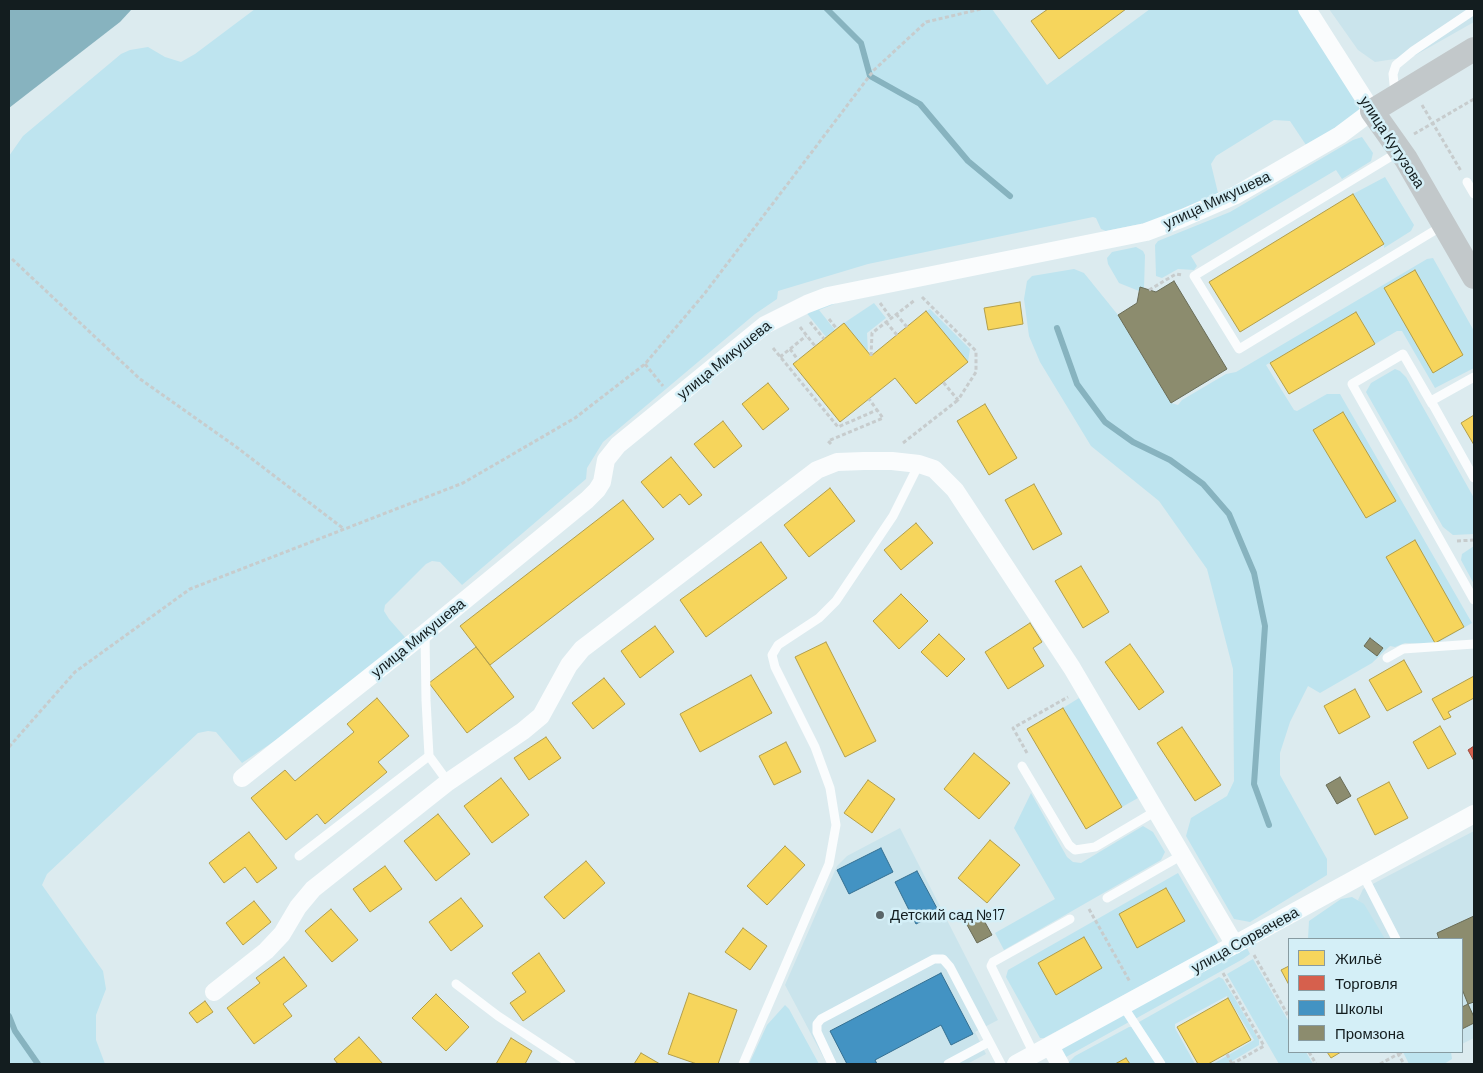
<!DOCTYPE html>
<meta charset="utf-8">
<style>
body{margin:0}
#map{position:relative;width:1483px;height:1073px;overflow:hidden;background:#dcebef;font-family:Barlow,sans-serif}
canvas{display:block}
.frame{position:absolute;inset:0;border:10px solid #131d1f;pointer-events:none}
.legend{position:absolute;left:1288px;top:938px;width:175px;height:115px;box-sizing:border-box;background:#d4eff7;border:1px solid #879ba1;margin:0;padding:6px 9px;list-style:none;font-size:15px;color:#131d1f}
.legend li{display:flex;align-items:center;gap:10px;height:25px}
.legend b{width:25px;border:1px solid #879ba1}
</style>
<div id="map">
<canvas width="1483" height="1073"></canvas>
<div class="frame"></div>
<ul class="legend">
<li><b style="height:14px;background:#f6d55c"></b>Жильё</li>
<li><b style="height:14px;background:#d6604d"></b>Торговля</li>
<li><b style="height:14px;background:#4393c3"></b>Школы</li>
<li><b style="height:14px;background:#8c8c6e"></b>Промзона</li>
</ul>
</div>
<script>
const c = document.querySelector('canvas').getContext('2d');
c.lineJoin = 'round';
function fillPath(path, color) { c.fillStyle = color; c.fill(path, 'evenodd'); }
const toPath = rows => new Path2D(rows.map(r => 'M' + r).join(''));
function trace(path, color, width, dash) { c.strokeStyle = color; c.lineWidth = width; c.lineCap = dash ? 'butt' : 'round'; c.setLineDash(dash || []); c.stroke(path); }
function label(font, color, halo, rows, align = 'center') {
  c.font = font + ' Barlow,sans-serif'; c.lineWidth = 5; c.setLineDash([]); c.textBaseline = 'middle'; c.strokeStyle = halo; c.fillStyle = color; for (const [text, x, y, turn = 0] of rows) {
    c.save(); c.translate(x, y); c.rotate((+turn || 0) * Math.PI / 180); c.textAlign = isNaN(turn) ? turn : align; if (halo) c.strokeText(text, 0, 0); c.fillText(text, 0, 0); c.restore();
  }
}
const built = toPath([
 [1329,9,1474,9,1474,22,1414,56,1375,62,1358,50],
 [900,828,998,1020,975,1032,986,1054,967,1064,827,1064,785,985,837,866,847,856],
 [1474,831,1474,1038,1462,1044,1462,939,1378,939,1358,900,1363,889]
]);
const green = toPath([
 [255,9,992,9,1047,85,1150,9,1306,9,1363,87,1360,116,1306,145,1290,121,1274,120,1216,156,1211,164,1218,193,1160,220,1106,231,1101,229,1096,218,1093,217,868,264,778,291,777,299,755,314,603,442,587,468,586,479,462,585,440,562,432,561,426,564,385,605,384,611,389,619,410,643,407,651,242,763,216,732,208,731,198,733,47,874,42,885,103,971,106,989,96,1015,96,1040,105,1064,9,1064,9,156,23,136,121,54,130,50,148,47,165,57,181,62,195,54],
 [1362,137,1373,153,1371,161,1342,179,1336,170,1191,256,1197,266,1194,270,1178,269,1162,278,1156,276,1155,245,1158,241,1230,212,1353,140],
 [1385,177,1414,225,1411,231,1384,248,1384,244,1353,194],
 [1136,247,1143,251,1145,255,1144,289,1140,288,1139,291,1119,283,1108,264,1107,258,1112,252],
 [1433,258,1474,331,1474,368,1435,388,1402,331,1397,331,1375,344,1356,312,1266,365,1294,410,1297,411,1327,394,1340,394,1472,623,1436,644,1405,643,1395,647,1390,646,1372,663,1320,693,1308,686,1290,722,1280,753,1280,775,1327,859,1327,875,1250,922,1234,919,1186,836,1191,818,1227,796,1234,781,1233,669,1207,569,1159,501,1091,446,1040,362,1029,336,1024,299,1027,281,1032,276,1074,269,1084,273,1118,315,1171,403,1178,405,1182,400,1226,374,1236,372,1427,259],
 [849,298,819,310,835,330,826,337,805,311],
 [874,303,886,318,867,333,868,352,844,323],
 [930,309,970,349,968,362,926,311],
 [1395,369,1400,371,1406,377,1474,498,1474,534,1453,535,1443,527,1366,392,1371,383],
 [1474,546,1474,584,1461,560,1462,554],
 [1079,698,1138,798,1122,807,1063,708],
 [1031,793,1067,857,1073,862,1081,863,1143,826,1153,832,1165,852,1161,860,1004,950,995,933,1055,899,1014,828],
 [1178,873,1218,942,1216,945,1044,1038,1040,1038,1006,977,1008,970],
 [1352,897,1364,904,1385,939,1308,939,1309,921,1341,899],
 [1246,946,1250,954,1243,959,1135,1019,1132,1018,1131,1006],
 [1253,959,1289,1022,1289,1052,1306,1052,1313,1064,1279,1064,1227,974],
 [1219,977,1223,979,1237,1002,1259,1040,1259,1045,1227,1064,1213,1064,1254,1040,1227,996,1175,1024,1175,1028,1195,1064,1165,1064,1139,1025,1139,1022],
 [785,1005,789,1009,819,1064,749,1064,767,1025],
 [1124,1011,1129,1022,1066,1057,1057,1047],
 [1129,1027,1133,1027,1156,1064,1067,1064,1075,1056],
 [1403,1052,1451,1052,1452,1059,1444,1064,1409,1064]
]);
const water = toPath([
 [9,9,132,9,120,22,9,108]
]);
const homes = toPath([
 [1048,9,1126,9,1059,59,1031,21,1048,9],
 [1353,194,1384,244,1240,332,1209,282,1353,194],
 [1415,270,1463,355,1433,373,1384,288,1415,270],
 [1020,302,1023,324,988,330,984,308,1020,302],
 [926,311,968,362,916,404,895,378,840,422,793,364,844,323,871,356,926,311],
 [1356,312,1375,344,1289,394,1270,363,1356,312],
 [768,383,789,409,763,430,742,404,768,383],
 [985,404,1017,458,989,475,957,421,985,404],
 [1343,412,1396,501,1366,518,1313,430,1343,412],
 [1474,415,1474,445,1461,423,1474,415],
 [723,421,742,446,714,468,694,444,723,421],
 [671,457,702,495,689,505,680,494,663,508,641,482,671,457],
 [1034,484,1062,534,1033,550,1005,500,1034,484],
 [830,488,855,521,809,557,784,525,830,488],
 [623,500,654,539,490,665,460,626,623,500],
 [916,523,933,543,901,570,884,550,916,523],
 [1415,540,1464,627,1435,643,1386,557,1415,540],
 [761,542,787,578,706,637,680,600,761,542],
 [1081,566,1109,612,1083,628,1055,581,1081,566],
 [901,594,928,621,899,649,873,621,901,594],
 [1030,623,1042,642,1033,648,1044,666,1008,689,985,652,1030,623],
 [655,626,674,652,640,678,621,651,655,626],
 [939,634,965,659,947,677,921,652,939,634],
 [826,642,876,741,845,757,795,657,826,642],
 [1130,644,1164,692,1139,710,1105,662,1130,644],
 [476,647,514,697,467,733,429,683,476,647],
 [1404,660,1422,692,1387,711,1369,680,1404,660],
 [751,675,772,713,700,752,680,714,751,675],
 [1474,676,1474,698,1448,712,1451,717,1444,720,1432,699,1474,676],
 [604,678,625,704,593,729,572,703,604,678],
 [1355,689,1370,717,1339,734,1324,706,1355,689],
 [377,698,409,736,378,762,387,772,325,824,317,814,286,840,251,798,285,770,295,781,354,732,347,724,377,698],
 [1063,708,1122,807,1086,829,1027,729,1063,708],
 [1440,726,1456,754,1428,769,1413,742,1440,726],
 [1182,727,1221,785,1195,801,1157,743,1182,727],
 [546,737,561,758,529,780,514,758,546,737],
 [786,742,801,772,774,785,759,756,786,742],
 [974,753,1010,783,979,819,944,789,974,753],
 [501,778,529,815,492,843,464,806,501,778],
 [868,780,895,799,872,833,844,813,868,780],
 [1389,782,1408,818,1375,835,1357,799,1389,782],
 [438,814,470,854,436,881,404,841,438,814],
 [249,832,277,868,257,883,245,867,224,883,209,863,249,832],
 [990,840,1020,865,987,903,958,878,990,840],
 [785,846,805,865,767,905,747,886,785,846],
 [586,861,605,883,564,919,544,897,586,861],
 [385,866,402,889,370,912,353,889,385,866],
 [1166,888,1185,921,1137,948,1119,914,1166,888],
 [461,898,483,926,451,951,429,922,461,898],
 [254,901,271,922,243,945,226,923,254,901],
 [331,909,358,940,332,962,305,931,331,909],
 [743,928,767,946,750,970,725,952,743,928],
 [1084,937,1102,968,1056,995,1038,963,1084,937],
 [539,953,565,991,523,1021,510,1003,526,992,512,973,539,953],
 [284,957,307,986,283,1004,292,1016,254,1044,227,1008,260,983,256,978,284,957],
 [1289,966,1289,985,1281,970,1289,966],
 [689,993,737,1010,718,1064,697,1064,668,1054,689,993],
 [436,994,469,1027,446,1051,412,1018,436,994],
 [1228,998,1251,1040,1208,1064,1198,1064,1177,1027,1228,998],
 [205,1001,213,1012,197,1023,189,1013,205,1001],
 [359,1037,383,1064,338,1064,334,1059,359,1037],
 [511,1038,532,1051,525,1064,496,1064,511,1038],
 [1327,1052,1341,1052,1331,1058,1327,1052],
 [641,1053,660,1064,634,1064,641,1053],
 [1126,1058,1130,1064,1115,1064,1126,1058]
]);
const shops = toPath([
 [1474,746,1474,761,1468,750,1474,746]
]);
const schools = toPath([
 [881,848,893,872,849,894,837,870,881,848],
 [917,871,939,912,916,924,895,882,917,871],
 [941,973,973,1034,951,1045,941,1025,875,1060,877,1064,847,1064,830,1031,941,973]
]);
const industry = toPath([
 [1174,281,1227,369,1171,403,1118,315,1137,303,1140,287,1156,292,1174,281],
 [1370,638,1383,648,1377,656,1364,646,1370,638],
 [1340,777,1351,796,1337,804,1326,785,1340,777],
 [981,915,992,935,977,943,966,923,981,915],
 [1474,916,1474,1002,1468,1004,1462,989,1462,939,1439,939,1437,933,1474,916],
 [1468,1004,1474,1017,1474,1023,1462,1029,1462,1007,1468,1004]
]);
const stream = toPath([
 [827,9,861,43,870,76,920,104,968,161,1010,196],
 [1057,328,1077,384,1105,422,1133,442,1170,460,1203,484,1229,514,1254,573,1265,626,1254,784,1269,825],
 [9,1016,15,1031,38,1064]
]);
const path = toPath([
 [1422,105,1461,171],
 [1414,134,1474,99],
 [12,259,140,379,235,446,344,529],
 [1149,290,1176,274,1182,275],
 [922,297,976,351,976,372,958,400,943,382],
 [880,303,891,318],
 [896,314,907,327],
 [829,319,837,329],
 [810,322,824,339],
 [886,322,897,335],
 [800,327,815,346],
 [773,348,838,427,877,410,869,399],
 [790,349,798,360],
 [871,356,872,333,915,300],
 [780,357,806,336],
 [645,364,663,386],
 [903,443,958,400],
 [831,444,828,441,883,418,877,410],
 [1457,541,1474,540],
 [9,747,75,672,190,589,463,483,575,418,645,364,705,293,874,70,926,22,981,9],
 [1027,753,1013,728,1068,697],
 [1089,909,1130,982],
 [1254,955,1289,1017],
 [1223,973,1264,1046,1232,1064],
 [1309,1052,1316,1064],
 [1227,1054,1232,1064],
 [1398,1054,1403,1052],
 [1380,1064,1398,1054,1404,1064]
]);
const lane = toPath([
 [1395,94,1393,74,1396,65,1413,51,1474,10],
 [1400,151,1194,276,1239,349,1442,226],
 [1467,182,1474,194],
 [1474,377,1431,401,1474,478],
 [1432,404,1403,354,1352,384,1474,600],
 [425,634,426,700,429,756],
 [1387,658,1403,649,1474,644],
 [1022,766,1069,845,1075,850,1095,847,1156,811],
 [299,856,429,756,448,782],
 [1363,875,1396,939],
 [1107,898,1182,855],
 [456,984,498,1016,571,1064],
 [1123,1006,1161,1064],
 [1034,1054,991,966,993,962,1070,919],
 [743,1064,829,864,836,825,830,788,815,747,775,667,772,655,778,645,819,618,836,601,893,516,919,464],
 [832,1064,817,1032,817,1024,821,1019,934,959,943,959,950,967,1001,1064],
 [948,1064,989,1042]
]);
const street = toPath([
 [242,778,425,633,587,500,597,490,602,482,606,460,618,445,765,325,807,304,828,296,1146,232,1183,218,1236,195,1340,135,1372,111,1307,9],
 [214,992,266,951,282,934,298,907,313,889,448,782,523,731,541,716,569,665,582,649,817,470,837,462,864,461,892,461,919,464,934,469,955,490,1072,668,1235,945],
 [1050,1046,1060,1064],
 [1016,1064,1474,814]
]);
const secondary = toPath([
 [1474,49,1372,111,1406,159,1474,277]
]);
const markers = [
 [880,915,5,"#596568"]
];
const streetNames = [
 ["улица Кутузова",1392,142,57],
 ["улица Микушева",1217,200,-25],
 ["улица Микушева",724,360,-39],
 ["улица Микушева",418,638,-39],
 ["улица Сорвачева",1245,940,-29]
];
const poiNames = [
 ["Детский сад №17",890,915]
];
fillPath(built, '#cae4ec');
fillPath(green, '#bee4ef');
fillPath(water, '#87b3bf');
fillPath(homes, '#f6d55c');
trace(homes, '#b29e4a', 1);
fillPath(shops, '#d6604d');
trace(shops, '#9c4c3f', 1);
fillPath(schools, '#4393c3');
trace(schools, '#357092', 1);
fillPath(industry, '#8c8c6e');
trace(industry, '#686b56', 1);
trace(stream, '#87b3bf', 6);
trace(path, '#c7cccd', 3, [4, 2.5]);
trace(lane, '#fafcfd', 9);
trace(street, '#fafcfd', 18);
trace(secondary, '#c2c8ca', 24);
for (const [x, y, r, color] of markers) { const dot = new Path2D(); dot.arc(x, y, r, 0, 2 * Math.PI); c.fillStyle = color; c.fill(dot); trace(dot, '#d4eff7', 2); }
label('15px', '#131d1f', '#d4eff7', streetNames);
label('15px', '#131d1f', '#d4eff7', poiNames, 'left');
</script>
